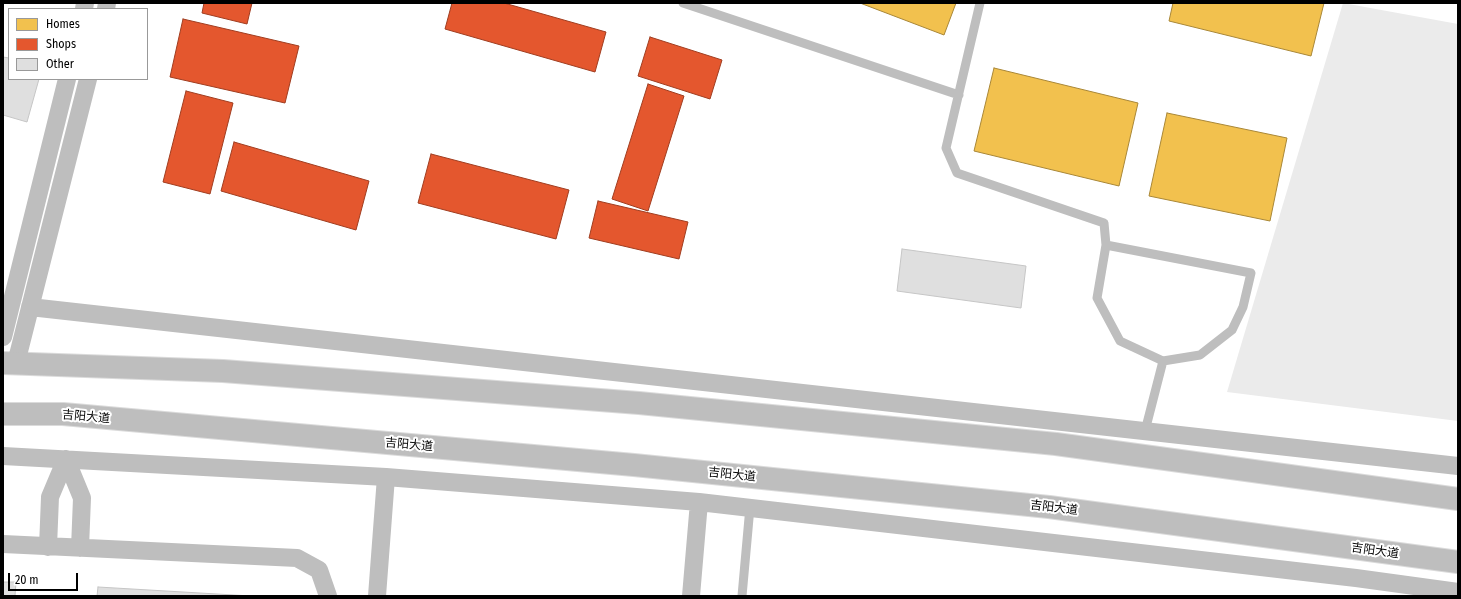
<!DOCTYPE html>
<meta charset="utf-8">
<style>
body{margin:0}
#map{position:relative;width:1461px;height:599px;overflow:hidden;background:#fff;font-family:"Fira Sans Condensed",sans-serif}
canvas{display:block}
.frame{position:absolute;inset:0;border:4px solid #000;pointer-events:none}
.legend{position:absolute;left:8px;top:8px;width:140px;height:72px;box-sizing:border-box;background:#fff;border:1px solid #999;margin:0;padding:5px 7px;list-style:none;font-size:12px;color:#000}
.legend li{display:flex;align-items:center;gap:8px;height:20px}
.legend b{width:20px;border:1px solid #999}
.scale{position:absolute;left:8px;top:573px;width:70px;height:18px;box-sizing:border-box;border:2px solid #000;border-top:0;padding-left:5px;font-size:12px;line-height:14px;white-space:nowrap;color:#000;-webkit-text-stroke:3px #fff;paint-order:stroke}
</style>
<div id="map">
<canvas width="1461" height="599"></canvas>
<div class="frame"></div>
<ul class="legend">
<li><b style="height:11px;background:#f2c14e"></b>Homes</li>
<li><b style="height:11px;background:#e4572e"></b>Shops</li>
<li><b style="height:11px;background:#dfdfdf"></b>Other</li>
</ul>
<div class="scale">20 m</div>
</div>
<script>
const c = document.querySelector('canvas').getContext('2d');
c.lineJoin = 'round';
function fillPath(path, color) { c.fillStyle = color; c.fill(path, 'evenodd'); }
const toPath = rows => new Path2D(rows.map(r => 'M' + r).join(''));
function trace(path, color, width, dash) { c.strokeStyle = color; c.lineWidth = width; c.lineCap = dash ? 'butt' : 'round'; c.setLineDash(dash || []); c.stroke(path); }
function label(font, color, halo, rows, align = 'center') {
  c.font = font + ' "Fira Sans Condensed","Noto Sans SC",sans-serif'; c.lineWidth = 4; c.setLineDash([]); c.textBaseline = 'middle'; c.strokeStyle = halo; c.fillStyle = color; for (const [text, x, y, turn = 0] of rows) {
    c.save(); c.translate(x, y); c.rotate((+turn || 0) * Math.PI / 180); c.textAlign = isNaN(turn) ? turn : align; if (halo) c.strokeText(text, 0, 0); c.fillText(text, 0, 0); c.restore();
  }
}
const green = toPath([
 [1343,3,1458,24,1458,421,1227,392]
]);
const homes = toPath([
 [860,3,956,3,944,35,860,3],
 [1173,3,1324,3,1311,56,1169,21,1173,3],
 [994,68,1138,103,1119,186,974,151,994,68],
 [1167,113,1287,138,1270,221,1149,196,1167,113]
]);
const shops = toPath([
 [204,3,252,3,247,24,202,13,204,3],
 [452,3,504,3,606,32,595,72,445,29,452,3],
 [183,19,299,46,285,103,170,77,183,19],
 [650,37,722,60,710,99,638,76,650,37],
 [648,84,684,96,648,211,612,199,648,84],
 [186,91,233,103,210,194,163,182,186,91],
 [234,142,369,181,356,230,221,191,234,142],
 [431,154,569,190,556,239,418,203,431,154],
 [598,201,688,222,679,259,589,238,598,201]
]);
const building = toPath([
 [3,57,9,58,9,79,39,79,27,122,3,115,3,57],
 [902,249,1026,266,1021,308,897,291,902,249],
 [3,582,16,582,15,596,3,596,3,582],
 [98,587,251,596,97,596,98,587]
]);
const lane = toPath([
 [683,3,959,95],
 [980,3,946,148,957,173,1104,223,1106,245],
 [1145,431,1163,361,1200,355,1232,330,1243,307,1251,273,1106,245,1097,298,1120,341,1163,361],
 [742,596,750,507]
]);
const street = toPath([
 [84,9,85,3],
 [106,9,107,3],
 [30,307,1458,466],
 [3,337,67,79],
 [16,363,88,79],
 [3,456,386,477,699,502,1356,578,1458,592],
 [3,544,297,558,319,570,328,596],
 [48,547,50,497,66,459,82,498,80,548],
 [377,596,386,477],
 [691,596,699,502]
]);
const highway = toPath([
 [3,363,223,371,639,403,1056,444,1458,499],
 [3,414,63,414,634,465,1049,507,1458,562]
]);
const streetNames = [
 ["吉阳大道",86,417,5],
 ["吉阳大道",409,445,5],
 ["吉阳大道",732,475,6],
 ["吉阳大道",1054,508,7],
 ["吉阳大道",1375,551,8]
];
fillPath(green, '#ebebeb');
fillPath(homes, '#f2c14e');
trace(homes, '#a98737', 1);
fillPath(shops, '#e4572e');
trace(shops, '#a03d20', 1);
fillPath(building, '#dfdfdf');
trace(building, '#c6c6c6', 1);
trace(highway, '#dbdbdb', 24);
trace(lane, '#bebebe', 9);
trace(street, '#bebebe', 18);
trace(highway, '#bebebe', 22);
label('12px', '#000', '#fff', streetNames);
</script>
